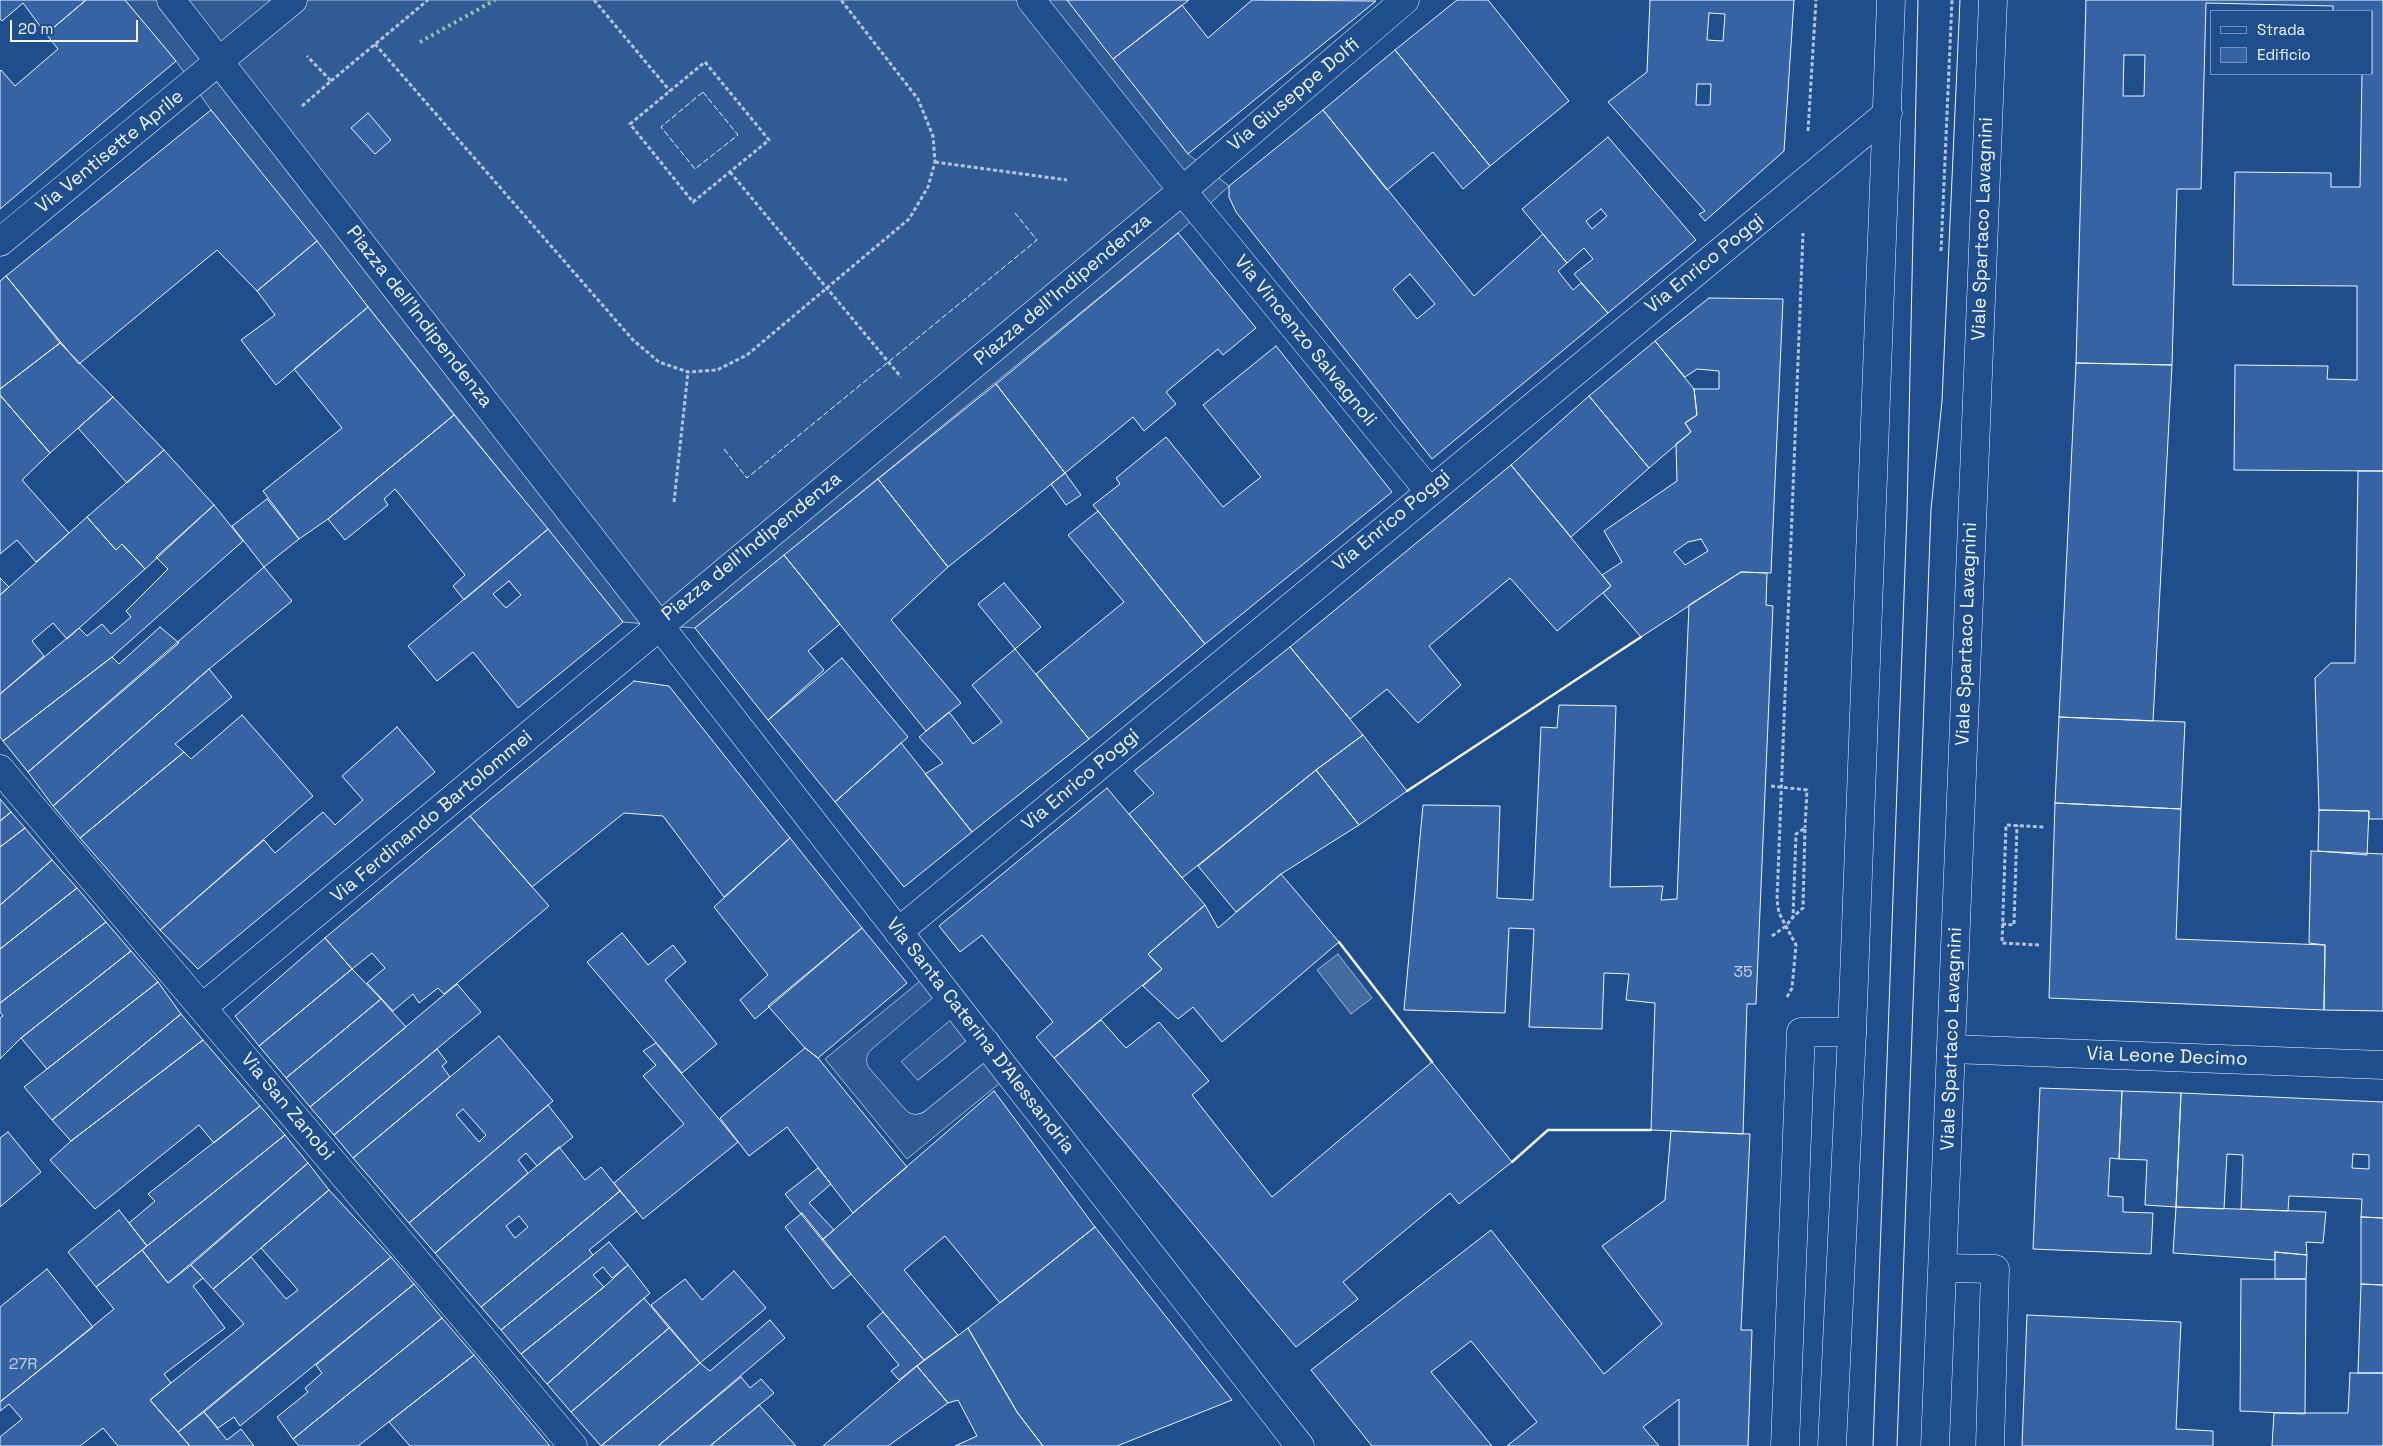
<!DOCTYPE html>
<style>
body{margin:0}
#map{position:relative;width:2383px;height:1446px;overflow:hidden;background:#1f4e8c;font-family:"Space Grotesk",sans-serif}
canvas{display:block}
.legend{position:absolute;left:2210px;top:10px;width:162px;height:65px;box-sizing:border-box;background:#1f4e8c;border:1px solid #7391ba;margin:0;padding:6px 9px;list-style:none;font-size:15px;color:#f2f6ff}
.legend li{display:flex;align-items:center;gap:10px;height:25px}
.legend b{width:25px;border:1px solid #7391ba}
.scale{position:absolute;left:10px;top:20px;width:128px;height:22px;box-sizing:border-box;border:2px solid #f2f6ff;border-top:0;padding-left:6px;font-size:15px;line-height:18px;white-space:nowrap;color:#f2f6ff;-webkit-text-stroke:4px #1f4e8c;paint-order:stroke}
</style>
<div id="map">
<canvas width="2383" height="1446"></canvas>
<ul class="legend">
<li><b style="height:6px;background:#1f4e8c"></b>Strada</li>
<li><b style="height:14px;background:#3563a3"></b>Edificio</li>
</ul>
<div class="scale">20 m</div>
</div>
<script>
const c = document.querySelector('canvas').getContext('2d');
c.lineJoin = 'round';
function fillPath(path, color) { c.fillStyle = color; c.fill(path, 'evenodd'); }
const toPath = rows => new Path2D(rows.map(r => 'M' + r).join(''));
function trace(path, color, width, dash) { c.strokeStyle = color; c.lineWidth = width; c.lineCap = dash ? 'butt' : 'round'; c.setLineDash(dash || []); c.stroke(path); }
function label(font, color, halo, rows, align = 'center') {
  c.font = font + ' "Space Grotesk",sans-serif'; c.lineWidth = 4; c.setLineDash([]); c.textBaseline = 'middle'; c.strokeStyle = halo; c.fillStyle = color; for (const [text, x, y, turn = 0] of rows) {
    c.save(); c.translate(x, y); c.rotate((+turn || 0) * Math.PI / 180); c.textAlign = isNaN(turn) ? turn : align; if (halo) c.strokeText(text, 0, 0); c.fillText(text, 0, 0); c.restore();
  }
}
const built = toPath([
 [125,0,1067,0,1188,154,1229,186,1178,233,695,628,623,622,413,363,211,110,176,61,125,0],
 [930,973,1011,1074,907,1159,825,1059,930,973]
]);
const water = toPath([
 [1338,954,1372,998,1351,1014,1317,970,1338,954]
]);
const building = toPath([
 [0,0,86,0,46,34,23,3,2,21,0,19,0,0],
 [86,0,125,0,176,61,0,209,0,71,1,70,15,86,58,49,46,34,86,0],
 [1067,0,1189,0,1113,59,1067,0],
 [1252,0,1376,1,1188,154,1113,59,1182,5,1208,38,1252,0],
 [1457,0,1488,0,1569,101,1490,166,1395,50,1457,0],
 [1650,0,1794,0,1784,151,1705,221,1699,214,1705,211,1608,102,1647,72,1650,0],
 [1709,13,1725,14,1723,41,1707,40,1709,13],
 [1697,84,1711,84,1710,105,1696,105,1697,84],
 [2086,0,2383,0,2383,471,2234,470,2235,365,2328,366,2327,379,2357,380,2357,286,2233,285,2235,172,2331,173,2331,187,2360,187,2362,74,2372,74,2372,11,2333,11,2333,6,2206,3,2201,189,2177,189,2172,365,2076,363,2086,0],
 [2124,55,2145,55,2144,96,2123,96,2124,55],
 [1395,50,1490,166,1463,189,1433,152,1387,190,1323,110,1395,50],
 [211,110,317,241,257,291,217,250,79,364,6,276,211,110],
 [1323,110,1474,296,1543,234,1567,263,1558,271,1573,290,1581,283,1608,313,1432,459,1236,212,1229,197,1229,186,1323,110],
 [1410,274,1435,304,1417,319,1393,289,1410,274],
 [368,113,391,140,375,154,351,128,368,113],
 [1608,137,1696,240,1608,313,1574,274,1593,259,1584,248,1567,263,1522,209,1608,137],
 [1601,209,1607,216,1592,229,1586,221,1601,209],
 [1178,233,1256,328,1223,355,1218,349,1166,392,1176,404,1144,431,1133,417,1065,473,996,384,1178,233],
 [317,241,368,307,276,385,241,340,275,315,257,291,317,241],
 [6,276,60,343,0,389,0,281,6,276],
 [1709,298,1783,299,1771,573,1741,572,1641,637,1603,593,1611,586,1602,575,1622,562,1604,531,1677,481,1676,444,1691,432,1685,423,1697,415,1694,389,1719,389,1719,371,1697,369,1685,377,1655,341,1709,298],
 [1701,539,1708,551,1685,565,1674,552,1688,542,1701,539],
 [368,307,454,415,328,519,299,539,263,491,342,428,294,369,368,307],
 [1655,341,1694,389,1697,415,1685,423,1691,432,1649,468,1589,396,1655,341],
 [60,343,113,397,50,453,0,395,0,389,60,343],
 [1276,346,1392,492,1205,644,1093,505,1120,484,1116,478,1166,437,1223,507,1261,477,1203,405,1276,346],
 [2076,363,2172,365,2153,721,2059,717,2076,363],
 [996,384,1065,473,948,567,878,479,996,384],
 [0,395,50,453,22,480,69,533,36,562,17,540,0,554,0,395],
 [1589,396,1649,468,1571,537,1511,465,1589,396],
 [113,397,164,450,127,483,78,428,113,397],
 [454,415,548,529,464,600,453,586,465,575,395,489,384,499,388,505,345,540,328,519,454,415],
 [164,450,214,505,145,569,122,544,116,550,87,517,164,450],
 [1511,465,1611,586,1557,631,1510,578,1429,646,1461,685,1418,723,1387,689,1350,719,1290,647,1511,465],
 [2358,471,2383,471,2383,819,2369,819,2369,811,2319,810,2315,678,2331,663,2355,663,2358,471],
 [1065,473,1081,495,1066,505,1051,484,1065,473],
 [878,479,948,567,891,620,961,703,926,731,784,555,878,479],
 [267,499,299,539,264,567,232,526,267,499],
 [214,505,243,541,112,657,3,741,0,737,0,694,79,628,87,636,102,624,111,634,131,617,126,611,168,569,156,557,214,505],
 [1098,511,1205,644,1089,739,1036,674,1124,602,1068,535,1098,511],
 [87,517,116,550,122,544,145,569,67,639,53,623,32,641,44,656,0,694,0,595,87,517],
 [548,529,623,622,518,708,473,652,437,681,408,646,548,529],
 [509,581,521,595,506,608,493,594,509,581],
 [784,555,840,624,808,651,824,670,768,720,695,628,784,555],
 [264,567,292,601,209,669,53,806,28,772,264,567],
 [1741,572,1767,573,1766,605,1773,606,1756,1004,1747,1004,1743,1134,1651,1130,1655,1003,1626,1000,1629,974,1604,973,1602,1029,1529,1027,1534,929,1509,928,1505,1013,1404,1010,1423,805,1500,806,1497,898,1533,900,1541,727,1557,728,1559,705,1616,706,1610,887,1663,886,1661,900,1677,899,1689,605,1741,572],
 [0,578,9,587,0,595,0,578],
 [1004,583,1041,627,1015,649,978,604,1004,583],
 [160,627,179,643,28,772,3,741,112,657,119,664,160,627],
 [1290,647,1363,735,1316,770,1182,878,1129,814,1154,793,1134,771,1290,647],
 [1015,649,1089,739,972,832,925,774,943,763,919,737,949,712,973,744,1002,722,972,685,1015,649],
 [842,658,908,737,835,802,768,720,842,658],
 [209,669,232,697,175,744,184,752,80,838,53,806,209,669],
 [634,681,669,686,790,838,724,897,663,816,624,813,532,887,470,816,634,681],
 [242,715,313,796,160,930,80,838,184,752,191,759,242,715],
 [2059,717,2185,722,2181,809,2055,803,2059,717],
 [397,727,435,772,198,969,160,930,264,840,275,853,323,812,335,825,363,800,342,776,397,727],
 [1363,735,1407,791,1359,825,1316,770,1363,735],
 [901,743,972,832,904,887,835,802,901,743],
 [1316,770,1359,825,1281,874,1236,912,1198,866,1316,770],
 [1107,788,1205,905,1148,954,1162,969,1054,1058,1036,1037,1053,1022,982,935,960,952,939,926,1107,788],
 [0,799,11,812,0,821,0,799],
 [2055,803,2181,809,2176,939,2325,945,2324,1010,2049,998,2055,803],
 [2319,810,2369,811,2367,855,2318,851,2319,810],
 [11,812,25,828,0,847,0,821,11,812],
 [470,816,549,906,444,994,438,988,419,1003,413,994,393,1011,367,983,385,968,372,953,352,969,325,938,470,816],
 [25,828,52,860,0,905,0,847,25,828],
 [790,838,862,928,755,1019,740,1000,768,975,714,907,790,838],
 [2311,851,2383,854,2383,1011,2324,1010,2325,945,2309,943,2311,851],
 [52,860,77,888,0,949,0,905,52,860],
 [1281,874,1339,942,1222,1042,1193,1007,1178,1019,1143,986,1162,969,1148,954,1205,905,1218,928,1281,874],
 [77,888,106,922,0,1003,0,949,77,888],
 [106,922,131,951,21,1038,0,1059,0,1018,3,1016,0,1012,0,1003,106,922],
 [862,928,907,983,818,1058,805,1048,768,1006,862,928],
 [622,933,648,965,673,945,686,962,665,980,717,1044,682,1073,587,962,622,933],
 [325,938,352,969,259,1046,235,1016,325,938],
 [131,951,158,982,47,1069,21,1038,131,951],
 [352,969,381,999,286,1078,259,1046,352,969],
 [158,982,181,1014,52,1120,24,1087,158,982],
 [457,984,481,1012,334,1135,310,1107,457,984],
 [381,999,406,1027,310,1107,286,1078,381,999],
 [181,1014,203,1040,71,1141,52,1120,181,1014],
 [1101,1020,1126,1048,1159,1022,1209,1081,1192,1095,1272,1197,1432,1062,1512,1162,1459,1204,1450,1193,1343,1282,1358,1299,1296,1347,1054,1058,1101,1020],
 [499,1036,553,1101,409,1223,353,1158,499,1036],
 [463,1109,486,1135,479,1142,456,1115,463,1109],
 [203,1040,260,1106,214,1143,199,1125,95,1209,50,1160,71,1141,203,1040],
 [656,1043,738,1142,643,1219,614,1183,684,1124,643,1076,656,1065,643,1051,656,1043],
 [805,1048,818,1058,907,1167,853,1213,787,1127,749,1156,720,1118,805,1048],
 [437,1049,447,1062,442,1066,450,1077,353,1158,334,1135,437,1049],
 [2040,1088,2122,1091,2119,1159,2110,1158,2108,1196,2123,1197,2123,1212,2153,1213,2151,1254,2033,1249,2040,1088],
 [994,1091,1095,1227,1000,1303,945,1236,904,1270,958,1335,924,1360,822,1240,994,1091],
 [2122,1091,2181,1093,2176,1207,2145,1205,2147,1160,2119,1159,2122,1091],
 [2181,1093,2383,1102,2383,1218,2361,1217,2362,1199,2289,1196,2288,1211,2241,1209,2243,1155,2227,1154,2224,1209,2176,1207,2181,1093],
 [2353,1154,2369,1155,2369,1169,2352,1168,2353,1154],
 [548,1105,573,1137,537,1166,526,1153,518,1160,528,1173,435,1253,409,1223,548,1105],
 [260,1106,285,1135,147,1246,129,1223,155,1201,148,1194,260,1106],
 [1671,1131,1750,1134,1741,1330,1752,1330,1748,1446,1679,1446,1679,1399,1643,1427,1659,1446,1507,1446,1537,1422,1471,1341,1431,1372,1492,1446,1372,1446,1311,1370,1491,1230,1604,1374,1662,1324,1602,1246,1665,1200,1671,1131],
 [8,1132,41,1172,0,1207,0,1138,8,1132],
 [285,1135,308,1163,168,1283,142,1250,285,1135],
 [559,1147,585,1180,601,1167,620,1191,481,1307,435,1253,559,1147],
 [519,1216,528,1227,515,1238,506,1226,519,1216],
 [308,1163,329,1190,213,1289,191,1265,308,1163],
 [818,1168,831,1184,809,1203,834,1230,822,1240,785,1194,818,1168],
 [329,1190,391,1257,178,1432,150,1400,244,1324,213,1289,251,1257,286,1299,298,1290,261,1248,329,1190],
 [620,1191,637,1211,589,1250,593,1255,501,1330,481,1307,620,1191],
 [2176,1207,2326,1212,2323,1243,2306,1242,2307,1255,2275,1252,2275,1260,2173,1253,2176,1207],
 [119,1210,147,1246,96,1287,68,1252,119,1210],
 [802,1213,851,1274,833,1289,785,1227,802,1213],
 [2361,1217,2383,1218,2383,1285,2361,1284,2361,1217],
 [1095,1227,1232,1400,1117,1446,1043,1446,1017,1412,968,1328,1095,1227],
 [609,1242,628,1265,612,1278,603,1267,593,1275,604,1287,521,1354,501,1330,609,1242],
 [142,1250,168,1283,191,1265,203,1278,193,1286,225,1328,164,1374,171,1383,150,1400,190,1446,118,1446,103,1428,80,1446,0,1446,0,1437,22,1419,9,1404,0,1411,0,1402,114,1309,96,1287,142,1250],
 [2275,1252,2307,1255,2306,1279,2275,1279,2275,1252],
 [391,1257,414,1284,240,1426,234,1417,218,1428,204,1412,391,1257],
 [628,1265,650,1293,547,1384,521,1354,604,1287,628,1265],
 [47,1269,93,1327,0,1402,0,1307,47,1269],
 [734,1271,766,1308,700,1363,651,1305,685,1279,702,1300,734,1271],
 [2241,1279,2306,1279,2305,1414,2240,1411,2241,1279],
 [414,1284,442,1318,293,1439,277,1417,308,1392,305,1388,322,1373,316,1365,414,1284],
 [2361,1284,2383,1285,2383,1373,2358,1373,2361,1284],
 [644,1298,669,1328,571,1412,547,1384,644,1298],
 [883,1312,924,1360,899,1380,891,1371,899,1365,867,1326,883,1312],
 [2027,1315,2181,1322,2176,1429,2213,1431,2213,1446,2022,1446,2027,1315],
 [442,1318,474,1355,358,1446,299,1446,293,1439,442,1318],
 [770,1320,785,1338,658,1446,601,1446,700,1363,710,1371,770,1320],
 [669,1328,700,1363,601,1446,571,1412,669,1328],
 [968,1328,1017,1412,1043,1446,955,1446,977,1436,958,1400,948,1403,917,1366,968,1328],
 [474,1355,550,1446,410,1446,389,1422,474,1355],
 [917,1366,948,1403,888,1446,823,1446,917,1366],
 [2350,1373,2383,1373,2383,1446,2272,1446,2274,1413,2348,1413,2350,1373],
 [741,1377,750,1388,761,1379,774,1393,710,1446,658,1446,741,1377],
 [759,1405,796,1446,710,1446,759,1405],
 [204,1412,227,1440,241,1429,254,1446,190,1446,178,1432,204,1412]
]);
const path = toPath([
 [594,0,670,91],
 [375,44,633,340,659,362,688,372,717,370,747,355,909,219,928,187,935,162,933,136,918,99,841,0],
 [705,62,769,140,693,202,630,124,705,62],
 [331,81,428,0],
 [302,106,331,81,307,56],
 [1808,131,1816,0],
 [935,162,1067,180],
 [730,172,901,377],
 [1941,251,1952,0],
 [674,502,688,372],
 [1771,786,1807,790,1805,828],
 [2002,924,2014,925,2017,825],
 [1772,936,1786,926,1793,917,1796,834,1805,828,1803,908,1793,917],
 [2039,945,2002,943,2006,825,2044,827],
 [1787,997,1792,988,1796,945,1779,913,1777,900,1803,233]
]);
const minor = toPath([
 [171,0,1300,1446],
 [1031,0,1194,205,1429,491],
 [0,242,293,0],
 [0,769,573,1446],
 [898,932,1888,113],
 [951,1001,881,1060,916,1100,986,1043],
 [203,1007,1183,190,1405,0],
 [1951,1049,2383,1065],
 [1943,1268,1995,1269,1990,1446],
 [1785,1446,1801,1032,1852,1032]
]);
const major = toPath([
 [1832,1446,1852,1032,1891,0],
 [1935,1446,1993,0]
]);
const tram = toPath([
 [1873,1446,1907,513,1918,0],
 [1897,1446,1931,509,1942,401,1960,0]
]);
const hedge = toPath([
 [420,42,495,0]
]);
const fence = toPath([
 [703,92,738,135,695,169,661,127,703,92],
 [724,449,747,478,1037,240,1015,213]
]);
const wall = toPath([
 [1407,791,1641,637],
 [1339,942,1432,1062],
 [1512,1162,1548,1130,1651,1130]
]);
const numberNames = [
 ["35",1743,973],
 ["27R",23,1365]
];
const streetNames = [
 ["Via Giuseppe Dolfi",1294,95,-40],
 ["Via Ventisette Aprile",110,152,-39],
 ["Viale Spartaco Lavagnini",1983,229,-88],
 ["Via Enrico Poggi",1705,264,-39],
 ["Piazza dell'Indipendenza",1063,290,-40],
 ["Piazza dell'Indipendenza",419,317,52],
 ["Via Vincenzo Salvagnoli",1305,341,51],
 ["Via Enrico Poggi",1392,521,-40],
 ["Piazza dell'Indipendenza",752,547,-39],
 ["Viale Spartaco Lavagnini",1967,634,-88],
 ["Via Enrico Poggi",1081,780,-40],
 ["Via Ferdinando Bartolommei",432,817,-40],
 ["Via Santa Caterina D'Alessandria",980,1036,52],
 ["Viale Spartaco Lavagnini",1952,1039,-88],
 ["Via Leone Decimo",2167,1057,2],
 ["Via San Zanobi",287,1107,50]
];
fillPath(built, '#305b95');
trace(built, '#a8bbd7', 1);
fillPath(water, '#446ba0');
trace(water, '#a8bbd7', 1);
fillPath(building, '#3563a3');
trace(building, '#f2f6ff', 1);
trace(minor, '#f2f6ff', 29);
trace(major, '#f2f6ff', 29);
trace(path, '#b3c4dc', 3, [4, 2.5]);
trace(minor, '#1f4e8c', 28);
trace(major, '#1f4e8c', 28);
trace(tram, '#f2f6ff', 1);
trace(hedge, '#97c8a6', 4, [2.5, 4]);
trace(fence, '#f2f6ff', 1, [6, 2.5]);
trace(wall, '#f2f6ff', 2.5);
label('16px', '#c3d1e8', null, numberNames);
label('19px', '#f2f6ff', '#1f4e8c', streetNames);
</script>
